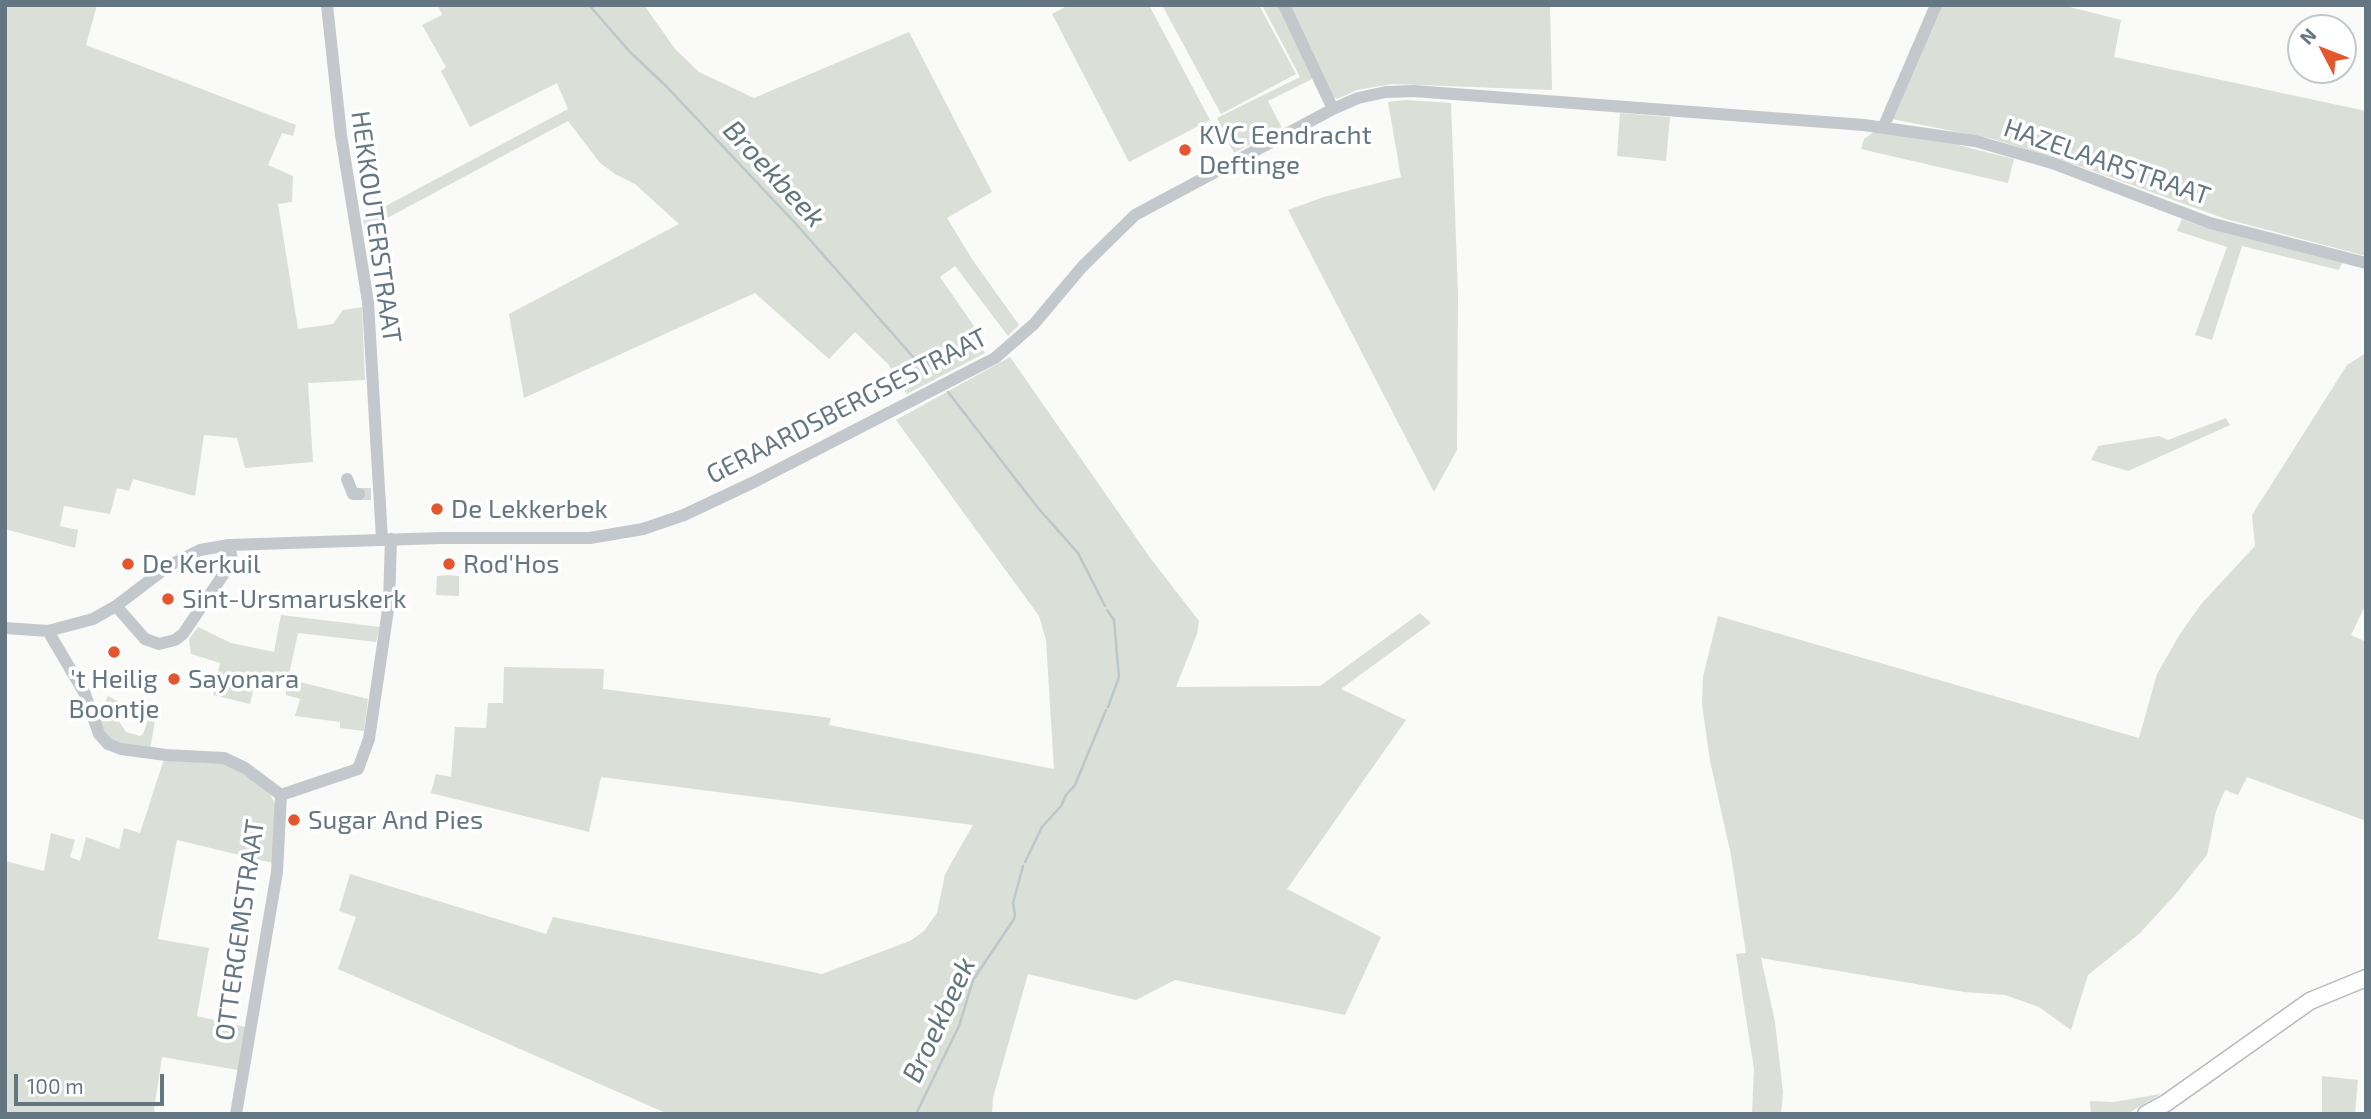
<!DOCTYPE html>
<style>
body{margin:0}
#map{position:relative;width:2371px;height:1119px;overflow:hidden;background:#fafaf8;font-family:"Exo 2",sans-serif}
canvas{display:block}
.frame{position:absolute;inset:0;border:7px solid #657683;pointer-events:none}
.north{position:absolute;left:2287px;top:14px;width:70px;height:70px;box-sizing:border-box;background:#fff;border:2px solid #c1c8cd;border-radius:50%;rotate:312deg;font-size:19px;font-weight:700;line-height:28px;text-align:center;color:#657683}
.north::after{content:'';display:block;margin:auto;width:24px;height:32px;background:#e4572e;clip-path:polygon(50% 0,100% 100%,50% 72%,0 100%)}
.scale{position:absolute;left:14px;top:1074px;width:150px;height:32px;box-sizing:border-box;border:4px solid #657683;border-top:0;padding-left:9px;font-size:21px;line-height:24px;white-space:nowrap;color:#657683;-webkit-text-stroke:5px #fff;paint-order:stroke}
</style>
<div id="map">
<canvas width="2371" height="1119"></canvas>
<div class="frame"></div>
<div class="north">N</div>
<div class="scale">100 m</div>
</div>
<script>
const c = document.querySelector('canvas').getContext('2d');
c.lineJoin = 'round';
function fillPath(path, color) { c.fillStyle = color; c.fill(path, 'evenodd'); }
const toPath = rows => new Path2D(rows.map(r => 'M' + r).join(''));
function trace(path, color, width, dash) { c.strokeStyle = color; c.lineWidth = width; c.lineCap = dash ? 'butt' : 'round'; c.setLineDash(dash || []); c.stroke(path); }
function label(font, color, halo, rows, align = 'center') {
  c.font = font + ' "Exo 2",sans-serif'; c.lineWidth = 7; c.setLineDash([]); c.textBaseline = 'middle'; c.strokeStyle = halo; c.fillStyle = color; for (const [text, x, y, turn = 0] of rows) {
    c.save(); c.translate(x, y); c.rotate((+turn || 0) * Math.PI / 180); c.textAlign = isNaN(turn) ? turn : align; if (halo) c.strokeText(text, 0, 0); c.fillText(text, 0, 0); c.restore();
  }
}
const green = toPath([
 [5,5,97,5,86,45,296,125,293,136,282,133,268,165,293,176,292,202,278,204,298,329,333,324,343,310,362,307,365,380,308,383,313,462,245,468,237,438,204,435,195,496,133,479,129,491,117,488,110,514,64,506,60,526,78,530,75,548,5,529],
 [438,5,644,5,675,49,699,72,754,98,909,32,992,192,947,218,972,259,1019,325,1008,336,955,266,940,277,976,329,971,333,985,353,907,394,888,364,855,332,829,359,755,293,524,398,509,314,679,224,635,184,615,174,600,163,568,121,365,230,363,218,568,109,557,83,470,127,441,71,446,67,422,25,442,15],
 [1069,5,1149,5,1210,120,1129,162,1052,14],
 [1162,5,1259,5,1296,74,1221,114],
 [1262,5,1279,5,1314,78,1268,101,1282,128,1234,153,1217,118,1300,77],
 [1289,5,1550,5,1552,90,1392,84,1357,90,1337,99,1331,95],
 [1941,5,2062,5,2121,20,2114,57,2366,111,2366,256,2226,219,2085,168,1993,139,1892,119],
 [1406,100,1451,103,1458,294,1457,450,1434,492,1288,210,1324,197,1401,177,1388,102],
 [1620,113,1670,117,1666,161,1617,156],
 [1875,131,1950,143,2014,159,2008,183,1861,149,1864,139],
 [2182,219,2203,227,2342,263,2339,270,2242,246,2212,340,2195,335,2227,247,2177,231],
 [2366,353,2366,604,2351,635,2366,642,2366,821,2247,777,2238,795,2225,790,2216,811,2207,855,2174,896,2139,934,2088,975,2071,1030,2039,1007,2005,995,1964,992,1761,958,1775,1022,1783,1092,1781,1114,1752,1114,1754,1069,1736,954,1746,953,1731,855,1710,761,1702,704,1703,677,1718,616,2139,738,2157,674,2180,634,2202,603,2255,546,2252,515,2347,365],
 [1010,357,1151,559,1199,621,1197,634,1176,687,1320,686,1420,613,1431,623,1341,689,1406,720,1287,889,1381,937,1345,1015,1175,980,1136,1000,1028,974,993,1098,992,1114,668,1114,338,969,356,917,339,911,350,874,546,934,553,917,822,974,910,941,924,931,937,913,945,874,973,825,601,777,589,832,431,793,436,774,451,777,455,727,486,728,488,703,503,703,504,667,604,669,603,689,831,718,829,725,1054,769,1046,640,1039,616,896,420],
 [2226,418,2230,425,2128,471,2091,460,2098,446,2159,436,2168,440],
 [448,575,459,576,459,596,436,595,437,576],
 [281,615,380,627,376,642,298,633,288,679,368,699,364,731,340,728,340,722,295,716,300,699,286,695,286,680,257,673,250,704,213,695,220,663,191,654,189,639,198,627,231,643,274,652],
 [108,696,123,704,118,720,126,732,140,736,143,734,148,720,155,722,150,749,134,747,107,738,99,725,99,714],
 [164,759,226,763,268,790,275,804,273,863,177,840,158,939,209,948,197,1016,245,1027,238,1070,162,1057,154,1109,155,1114,5,1114,5,861,44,871,51,833,75,840,70,857,80,861,86,837,119,849,124,828,140,833],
 [2322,1076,2358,1080,2355,1114,2322,1114],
 [2161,1094,2127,1114,2091,1114,2090,1101,2113,1102]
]);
const stream = toPath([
 [589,5,630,52,665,85,797,225,914,358,925,359,931,366],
 [948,392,1038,508,1078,553,1105,606],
 [1107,610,1114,620,1119,677,1108,707],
 [1025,862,1042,827,1061,806,1066,795,1075,785,1106,710],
 [916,1114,959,1026,973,980,1014,919,1015,914,1013,903,1023,866]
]);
const minorTunnel = toPath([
 [359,494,372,494]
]);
const minor = toPath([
 [327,5,341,135,368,302,382,539],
 [1284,5,1333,109],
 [1883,128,1936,5],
 [347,479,353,494,359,494],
 [116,606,145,639,159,644,175,640,183,634,223,575,232,559,229,545],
 [5,628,48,631,93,619,116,606,170,565,200,550,229,545,441,538,590,538,643,529,684,515,754,482,995,358,1034,324,1082,267,1135,215,1333,109,1358,98,1386,92,1414,91,1864,125,1975,141,2052,163,2210,223,2366,263],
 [48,631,85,694,99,734,108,744,121,749,166,755,224,758,245,768,281,795],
 [281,795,358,769,369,739,389,603,391,539],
 [236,1114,277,872,281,795]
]);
const major = toPath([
 [2146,1114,2166,1103,2310,1001,2366,978]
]);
const markers = [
 [1185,150,7,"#e4572e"],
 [437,509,7,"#e4572e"],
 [128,564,7,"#e4572e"],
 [449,564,7,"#e4572e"],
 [168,599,7,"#e4572e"],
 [114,652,7,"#e4572e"],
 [174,679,7,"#e4572e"],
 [294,820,7,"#e4572e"]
];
const poiNames = [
 ["KVC Eendracht",1199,135],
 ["Deftinge",1199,165],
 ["De Lekkerbek",451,509],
 ["De Kerkuil",142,564],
 ["Rod'Hos",463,564],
 ["Sint-Ursmaruskerk",182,599],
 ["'t Heilig",114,679,"center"],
 ["Boontje",114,709,"center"],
 ["Sayonara",188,679],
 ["Sugar And Pies",308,820]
];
const streetNames = [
 ["HAZELAARSTRAAT",2107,162,19],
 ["HEKKOUTERSTRAAT",376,227,82],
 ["GERAARDSBERGSESTRAAT",847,406,-27],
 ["OTTERGEMSTRAAT",240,930,-82]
];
const waterNames = [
 ["Broekbeek",774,174,47],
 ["Broekbeek",939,1020,-65]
];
fillPath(green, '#dadfd7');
trace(stream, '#bbc7cb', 2.5);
trace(minorTunnel, '#d5d9db', 12, [12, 6]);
trace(major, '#b5babe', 19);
trace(minor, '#c3c8cc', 12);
trace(major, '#fff', 16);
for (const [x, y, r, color] of markers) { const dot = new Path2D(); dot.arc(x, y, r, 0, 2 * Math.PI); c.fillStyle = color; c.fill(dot); trace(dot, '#fff', 2.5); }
label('26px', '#657683', '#fff', poiNames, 'left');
label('26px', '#657683', '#fff', streetNames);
label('italic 28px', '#60757c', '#fff', waterNames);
</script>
